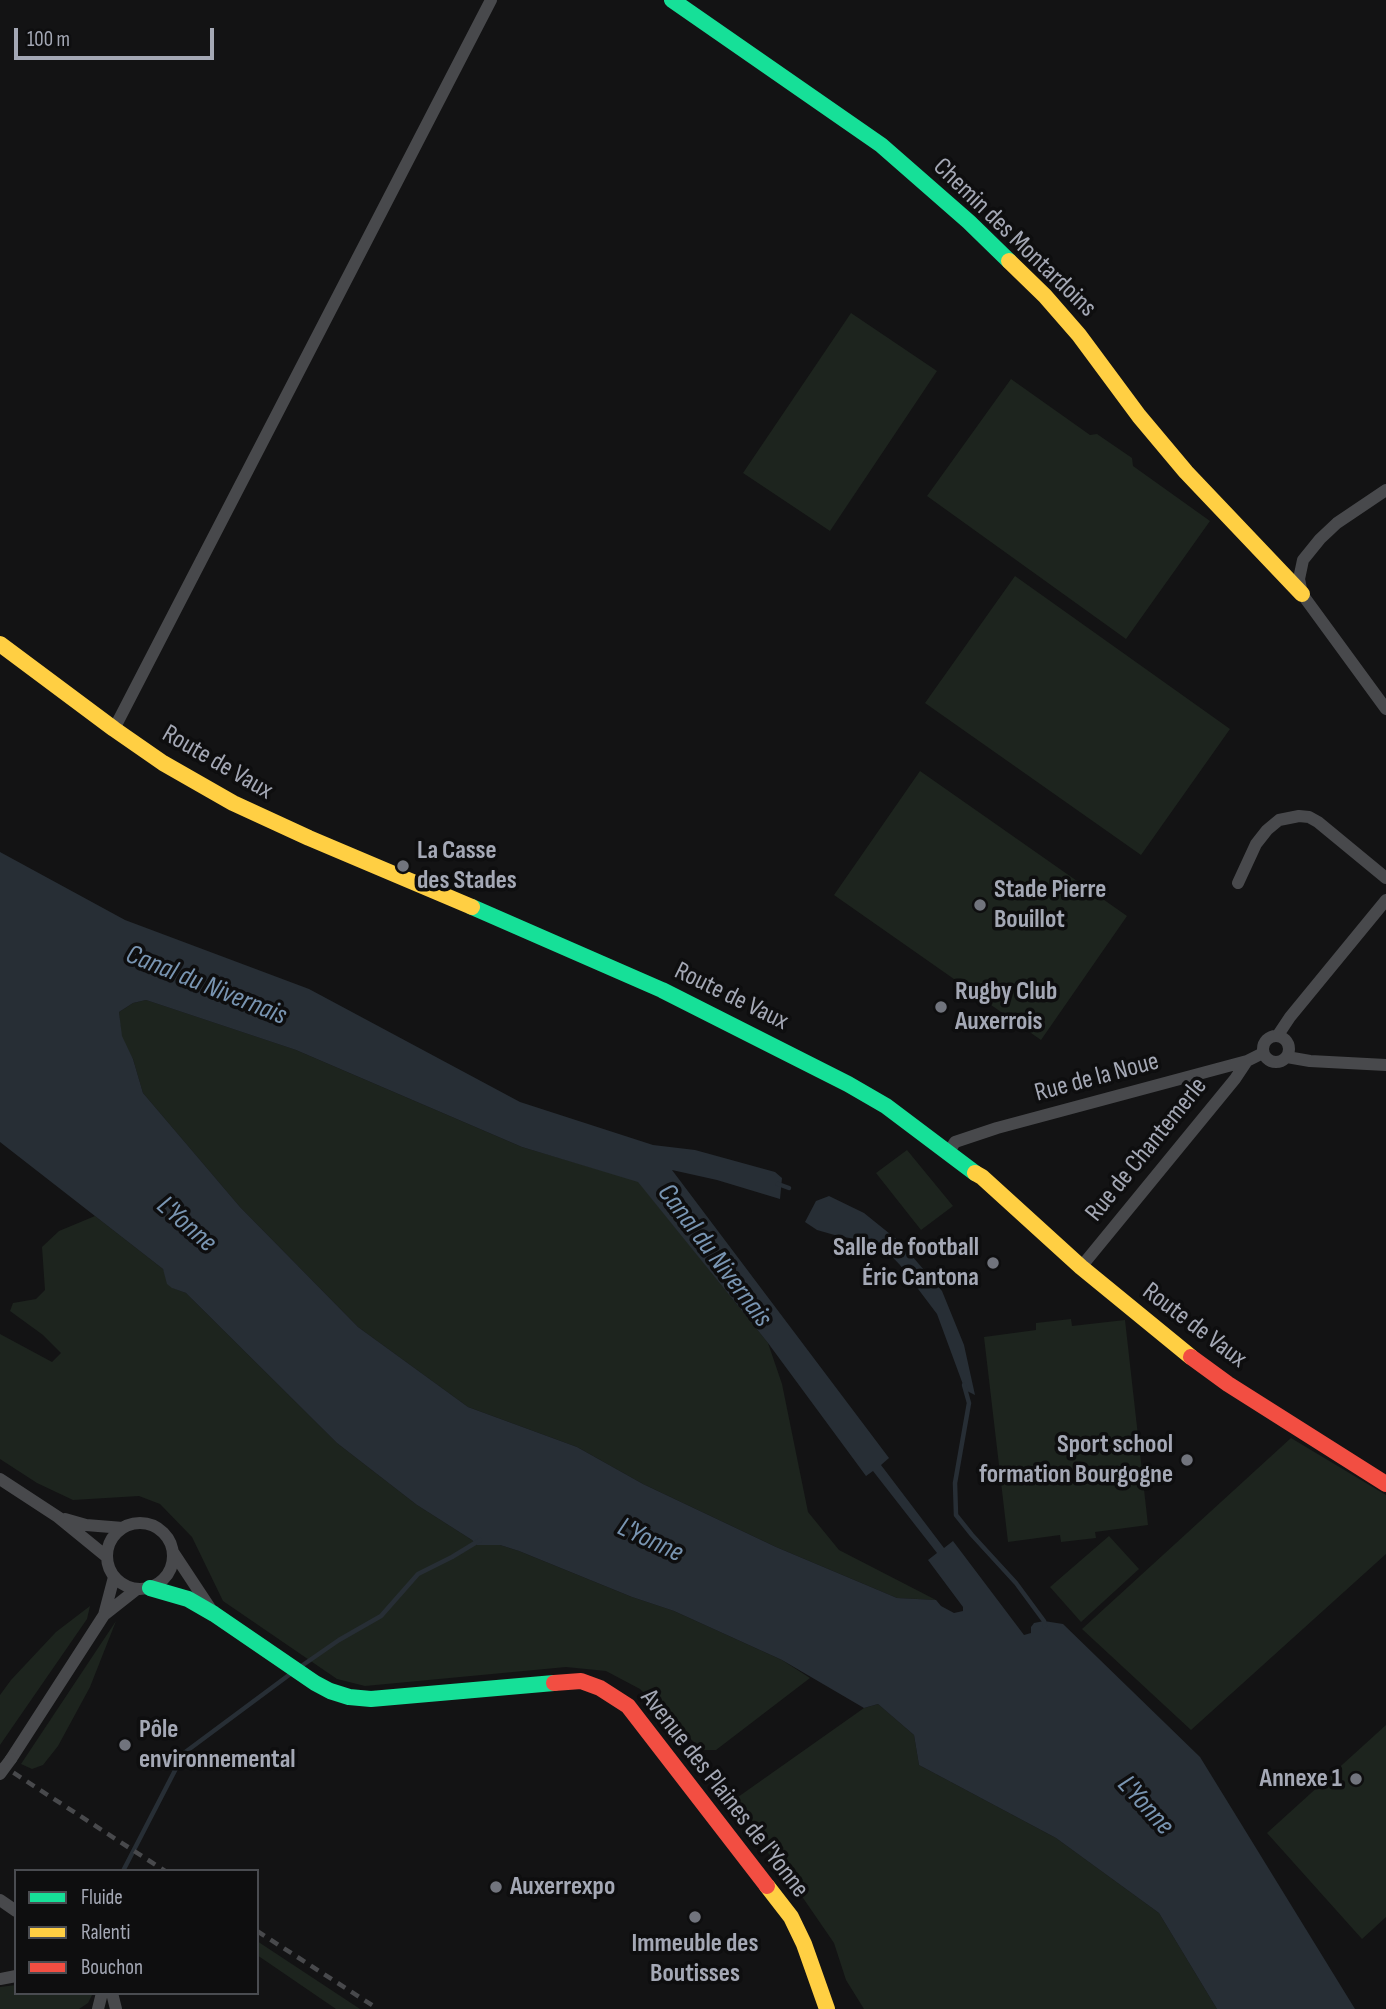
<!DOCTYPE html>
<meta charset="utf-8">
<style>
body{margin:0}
#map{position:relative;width:1386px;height:2009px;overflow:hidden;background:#131314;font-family:"Sofia Sans Condensed",sans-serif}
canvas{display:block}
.legend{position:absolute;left:14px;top:1869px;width:245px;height:126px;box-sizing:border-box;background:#0e0e0f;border:2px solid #4a4c51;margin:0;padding:9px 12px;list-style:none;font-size:21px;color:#a4a8b5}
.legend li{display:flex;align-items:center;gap:14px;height:35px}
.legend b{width:35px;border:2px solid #4a4c51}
.scale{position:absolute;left:14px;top:28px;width:200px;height:32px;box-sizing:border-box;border:4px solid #a4a8b5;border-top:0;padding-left:9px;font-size:21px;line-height:24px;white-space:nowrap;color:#a4a8b5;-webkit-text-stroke:5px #0e0e0f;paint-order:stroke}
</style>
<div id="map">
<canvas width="1386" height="2009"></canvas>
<ul class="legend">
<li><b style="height:9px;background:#16e098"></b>Fluide</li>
<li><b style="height:9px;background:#ffcf43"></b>Ralenti</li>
<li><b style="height:9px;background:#f24e42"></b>Bouchon</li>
</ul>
<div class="scale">100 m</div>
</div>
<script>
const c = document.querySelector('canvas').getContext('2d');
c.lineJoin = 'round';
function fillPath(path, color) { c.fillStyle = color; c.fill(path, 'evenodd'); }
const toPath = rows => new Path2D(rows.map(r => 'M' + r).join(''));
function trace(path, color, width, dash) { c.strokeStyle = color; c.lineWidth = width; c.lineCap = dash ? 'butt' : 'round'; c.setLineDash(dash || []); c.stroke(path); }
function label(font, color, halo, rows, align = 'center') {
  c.font = font + ' "Sofia Sans Condensed",sans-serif'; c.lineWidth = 7; c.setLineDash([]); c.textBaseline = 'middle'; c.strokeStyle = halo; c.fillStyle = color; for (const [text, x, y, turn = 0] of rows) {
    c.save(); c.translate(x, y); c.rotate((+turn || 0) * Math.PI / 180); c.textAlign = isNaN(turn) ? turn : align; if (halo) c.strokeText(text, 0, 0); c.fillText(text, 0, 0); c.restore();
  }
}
const green = toPath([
 [851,313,937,371,830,531,743,473],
 [1011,379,1090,435,1097,434,1132,458,1133,466,1210,521,1126,639,927,496],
 [1015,576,1230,729,1141,855,925,703],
 [920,771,1127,916,1041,1040,834,895],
 [146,1000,296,1050,522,1147,638,1181,768,1343,782,1384,808,1512,839,1550,936,1600,897,1598,776,1547,643,1484,577,1447,468,1407,358,1327,240,1207,143,1093,133,1059,121,1036,119,1012,133,1003],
 [907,1150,953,1206,921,1230,876,1173],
 [95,1216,163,1269,173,1288,186,1293,192,1299,337,1443,417,1505,472,1540,477,1545,500,1545,519,1551,632,1597,674,1611,782,1660,810,1678,716,1750,702,1750,640,1689,606,1671,566,1667,365,1686,337,1679,223,1601,192,1537,160,1504,139,1496,73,1500,37,1483,0,1459,0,1334,52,1362,61,1353,43,1335,10,1311,13,1303,36,1299,45,1290,42,1247,59,1231],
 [1071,1319,1072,1326,1125,1320,1148,1525,1095,1532,1096,1538,1061,1542,1060,1535,1008,1542,984,1337,1036,1330,1036,1323],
 [1291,1438,1386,1495,1386,1554,1191,1730,1082,1629],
 [1109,1536,1139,1569,1081,1622,1050,1587],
 [90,1606,87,1619,0,1745,0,1695,11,1680,56,1632],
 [116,1621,90,1687,58,1746,43,1765,32,1769,21,1764],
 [878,1704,914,1735,919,1765,1056,1838,1159,1913,1217,2009,864,2009,846,1980,834,1943,790,1879,747,1828,738,1797,864,1708],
 [1386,1725,1386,1917,1362,1939,1267,1833],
 [257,1941,354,2005,360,2009,336,2009,257,1955],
 [16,1985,16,1993,93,1993,88,2003,79,2009,0,2009,0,1987]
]);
const water = toPath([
 [0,852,125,920,309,989,520,1102,653,1145,695,1150,775,1172,782,1178,780,1199,717,1180,672,1170,889,1458,881,1465,944,1548,953,1541,1024,1635,1031,1633,1031,1627,1034,1623,1044,1621,1063,1624,1200,1757,1355,2009,1217,2009,1159,1913,1056,1838,919,1765,914,1735,878,1704,864,1708,782,1660,674,1611,632,1597,519,1551,500,1545,477,1545,472,1540,417,1505,337,1443,192,1299,186,1293,172,1288,167,1284,163,1269,0,1142],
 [146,1000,296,1050,522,1147,638,1182,768,1343,866,1476,873,1471,937,1553,928,1560,963,1607,963,1611,954,1613,941,1606,936,1600,897,1598,776,1547,643,1484,577,1447,468,1407,358,1327,240,1207,143,1093,133,1059,122,1036,119,1012,133,1003],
 [829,1196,864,1213,900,1242,942,1291,964,1345,975,1395,965,1390,937,1314,900,1265,879,1243,838,1236,817,1230,805,1222,816,1201]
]);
const stream = toPath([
 [778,1184,789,1188],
 [964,1385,969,1403,955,1483,956,1515,972,1535,1016,1583,1044,1621,1045,1626],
 [300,1667,339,1640,381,1616,418,1574,452,1557,480,1540],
 [123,1871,184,1753,293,1672]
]);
const street = toPath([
 [1386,490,1337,523,1320,539,1303,560,1299,579,1302,594,1386,709],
 [114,729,491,0],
 [1238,883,1256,844,1267,830,1279,820,1299,816,1309,817,1318,822,1386,878],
 [1278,1035,1290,1017,1386,900],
 '1263 1049a13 13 0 1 1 26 0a13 13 0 1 1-26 0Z',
 [1287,1057,1310,1061,1386,1065],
 [948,1153,955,1142,997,1128,1247,1061,1263,1053],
 [1081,1267,1235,1079,1247,1061],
 [0,1479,58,1517,107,1557],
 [65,1519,86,1525,123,1528],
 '107 1556a33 33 0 1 1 66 0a33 33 0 1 1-66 0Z',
 [173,1552,212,1611],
 [104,1615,114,1577],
 [11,1759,104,1615,137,1589],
 [0,1900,16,1911],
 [0,1979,16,1976],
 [112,1993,116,2009],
 [98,2009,102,1993]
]);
const fast = toPath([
 [672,0,881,145,969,222,1009,261],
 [472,907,662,990,848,1084,886,1106,975,1173],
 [150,1588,188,1599,214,1614,315,1683,330,1691,349,1697,371,1699,554,1683]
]);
const slow = toPath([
 [1009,261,1045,296,1079,335,1139,416,1186,472,1302,594],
 [0,644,114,729,163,763,233,803,309,838,472,907],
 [975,1173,982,1177,1081,1267,1191,1357],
 [767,1886,791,1917,804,1944,827,2009]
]);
const jam = toPath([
 [1191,1357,1228,1384,1386,1484],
 [554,1683,581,1681,600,1688,628,1706,767,1886]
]);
const rail = toPath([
 [0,1764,165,1871],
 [257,1931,378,2009]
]);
const streetBridge = toPath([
 [0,1774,11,1759]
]);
const markers = [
 [403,866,7,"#71747d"],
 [980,905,7,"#71747d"],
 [941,1007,7,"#71747d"],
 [993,1263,7,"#71747d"],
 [1187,1460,7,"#71747d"],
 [125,1745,7,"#71747d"],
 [1356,1779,7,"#71747d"],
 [496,1887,7,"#71747d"],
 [695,1917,7,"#71747d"]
];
const streetNames = [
 ["Chemin des Montardoins",1014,238,44],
 ["Route de Vaux",217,763,30],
 ["Route de Vaux",731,997,26],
 ["Rue de la Noue",1097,1078,-15],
 ["Rue de Chantemerle",1147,1150,-51],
 ["Route de Vaux",1194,1326,37],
 ["Avenue des Plaines de l'Yonne",724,1794,52]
];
const poiNames = [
 ["La Casse",417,851],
 ["des Stades",417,881],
 ["Stade Pierre",994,890],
 ["Bouillot",994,920],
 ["Rugby Club",955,992],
 ["Auxerrois",955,1022],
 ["Salle de football",979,1248,"right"],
 ["Éric Cantona",979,1278,"right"],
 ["Sport school",1173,1445,"right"],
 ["formation Bourgogne",1173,1475,"right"],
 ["Pôle",139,1730],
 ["environnemental",139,1760],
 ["Annexe 1",1342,1779,"right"],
 ["Auxerrexpo",510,1887],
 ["Immeuble des",695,1944,"center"],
 ["Boutisses",695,1974,"center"]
];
const waterNames = [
 ["Canal du Nivernais",206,986,22],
 ["L'Yonne",186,1225,41],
 ["Canal du Nivernais",714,1256,53],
 ["L'Yonne",650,1541,25],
 ["L'Yonne",1145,1806,48]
];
fillPath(green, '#1d241e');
fillPath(water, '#272e35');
trace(stream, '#272e35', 4.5);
trace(street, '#48494c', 12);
trace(fast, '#16e098', 16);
trace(slow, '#ffcf43', 16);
trace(jam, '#f24e42', 16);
trace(rail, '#48494c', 4.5, [9, 7]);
trace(streetBridge, '#48494c', 12);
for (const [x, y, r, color] of markers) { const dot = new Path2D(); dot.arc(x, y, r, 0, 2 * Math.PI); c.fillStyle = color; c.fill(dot); trace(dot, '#0e0e0f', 2.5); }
label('26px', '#a4a8b5', '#0e0e0f', streetNames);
label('bold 26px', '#a4a8b5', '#0e0e0f', poiNames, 'left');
label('italic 28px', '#7995b2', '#0e0e0f', waterNames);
</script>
